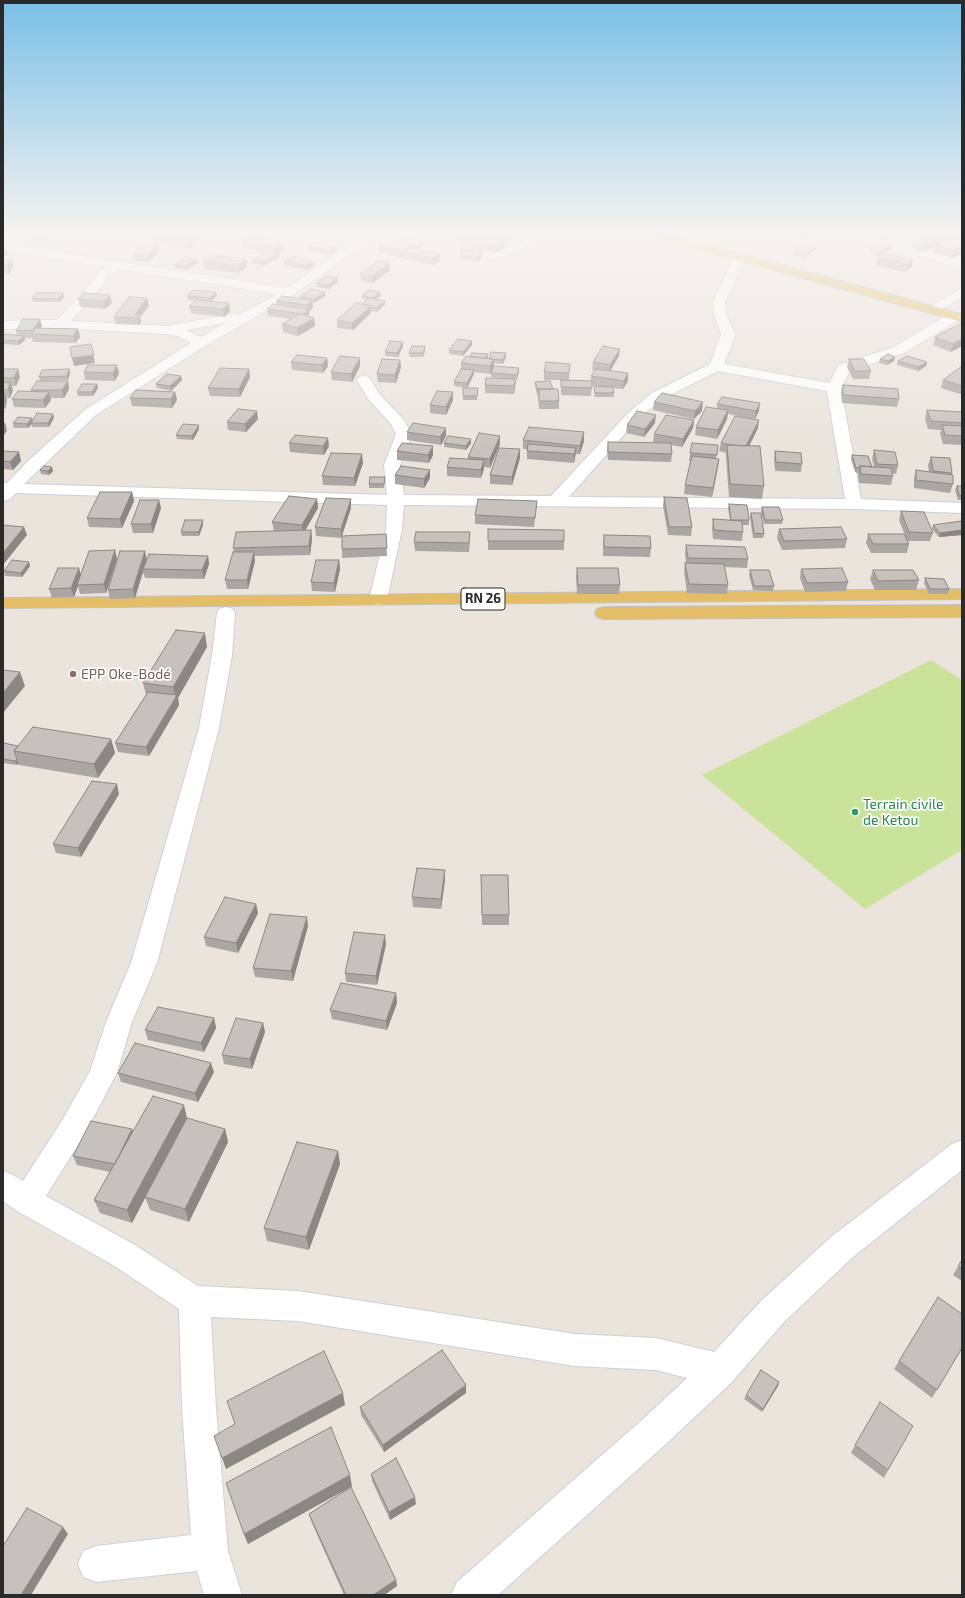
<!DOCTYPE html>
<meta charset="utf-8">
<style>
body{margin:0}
#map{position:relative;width:965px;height:1598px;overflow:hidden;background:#ebe4dd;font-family:"Exo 2",sans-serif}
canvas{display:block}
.frame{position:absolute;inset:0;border:4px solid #2a2a2a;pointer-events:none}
</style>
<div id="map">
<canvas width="965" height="1598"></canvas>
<div class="frame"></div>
</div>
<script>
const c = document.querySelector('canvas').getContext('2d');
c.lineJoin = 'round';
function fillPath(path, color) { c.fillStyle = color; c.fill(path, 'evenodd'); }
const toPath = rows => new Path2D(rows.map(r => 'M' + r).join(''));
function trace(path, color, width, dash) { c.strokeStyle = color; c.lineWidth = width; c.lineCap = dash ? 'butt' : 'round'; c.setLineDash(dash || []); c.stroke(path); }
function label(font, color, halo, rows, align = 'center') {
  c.font = font + ' "Exo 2",sans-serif'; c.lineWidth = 3.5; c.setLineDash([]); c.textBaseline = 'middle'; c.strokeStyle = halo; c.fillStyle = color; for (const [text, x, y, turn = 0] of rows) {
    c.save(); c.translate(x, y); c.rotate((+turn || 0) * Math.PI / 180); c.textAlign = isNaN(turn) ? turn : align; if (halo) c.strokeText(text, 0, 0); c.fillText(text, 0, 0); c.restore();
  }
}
const pitch = toPath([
 [931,660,962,680,962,850,865,909,702,775]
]);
const street = toPath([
 [367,233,380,233,293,295,205,346,96,415,24,484,387,495,384,465,396,434,391,424,369,400,357,380,359,377,364,376,369,377,380,395,403,419,412,434,400,465,404,495,551,496,627,414,652,393,710,364,721,335,714,313,713,302,733,258,739,254,745,258,725,302,726,313,735,335,724,364,829,383,839,365,894,347,950,313,960,313,961,316,960,319,904,353,850,371,841,388,861,499,962,503,962,513,854,509,404,505,402,529,387,600,384,604,378,605,372,604,369,600,386,529,387,505,16,493,10,499,3,501,3,483,7,483,27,462,86,409,191,343,178,336,165,334,61,328,3,329,3,321,57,320,92,283,98,271,106,267,3,250,3,244,287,288,367,233],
 [120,269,277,294,239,315,234,314,166,326,71,321,101,287,107,276,120,269],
 [225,323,201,337,186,330,225,323],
 [718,371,827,391,845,499,569,497,637,420,662,399,718,371],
 [537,233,552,233,516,252,490,260,484,256,486,254,508,248,537,233],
 [840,233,859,233,962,260,962,268,841,235,840,233],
 [962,288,962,297,935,313,927,313,925,310,962,288],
 [226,607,233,609,235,613,232,655,219,728,157,963,132,1022,117,1073,83,1137,46,1196,135,1245,198,1286,298,1291,575,1334,656,1338,714,1352,762,1300,831,1237,952,1144,962,1140,962,1170,853,1257,784,1322,732,1382,666,1444,498,1595,451,1595,457,1582,642,1420,687,1378,656,1370,575,1366,298,1321,211,1317,216,1409,228,1551,242,1595,204,1595,197,1571,96,1582,83,1577,78,1564,83,1551,96,1546,191,1535,182,1409,179,1309,113,1265,17,1211,3,1201,3,1171,13,1175,23,1181,63,1119,90,1071,106,1022,131,963,199,728,212,655,217,613,219,609,226,607]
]);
const primary = toPath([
 [645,233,664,233,962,314,962,322,646,235,645,233],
 [962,589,962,599,3,608,3,598,962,589],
 [962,605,962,617,604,619,597,617,595,613,597,609,604,607,962,605]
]);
const wall = toPath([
 [3,233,31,233,27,237,3,235],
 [199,233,200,237,197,238,197,244,191,249,158,244,159,251,149,262,134,261,133,254,155,244,154,237],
 [220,233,235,233,232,236,220,234],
 [341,233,365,233,359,237],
 [461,233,517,233,518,237,505,242,505,249,495,253,482,249,482,251,479,253,482,257,477,262,460,259,460,256,462,253,460,253,460,249,472,246,472,244,470,245,453,240,453,237],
 [792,233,814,233,803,239,792,235],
 [873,233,896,233,896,234,883,240,872,237],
 [51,234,45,242,32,242,31,239],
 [962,236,952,258,934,252,936,246,922,252,911,248,913,241,947,240],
 [241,240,285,250,276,254,279,254,279,258,262,266,252,263,252,259,266,253,242,247],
 [424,241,424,245,419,249,440,261,433,265,405,259,405,257,403,258,379,253,378,246,399,242],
 [307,246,336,247,337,251,329,255,307,250],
 [869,249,892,249,884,253,912,267,905,272,875,265,877,258,879,256,868,253],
 [815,250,805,258,793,255,794,251],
 [197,259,198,263,186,270,175,268,174,265],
 [246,259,247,267,239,273,204,269,203,261],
 [3,260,12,260,13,267,9,274,3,274],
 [284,261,314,266,306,270,284,265],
 [390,263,390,270,373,283,361,281,360,274],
 [338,278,338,282,329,289,316,287,316,283],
 [216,292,217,296,211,301,229,303,230,311,224,317,191,313,189,306,195,301,188,300,187,296],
 [84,293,112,303,105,309,80,307,78,299],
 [362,295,381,296,376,299,385,301,385,304,377,312,371,311,371,313,353,330,337,328,337,320,362,304,367,300,362,299],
 [325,296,314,303,313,303,313,307,309,312,309,317,314,318,315,326,298,336,283,332,282,324,291,319,268,316,267,309,277,305,276,301,300,298,300,297],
 [64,297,60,302,33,302,32,298],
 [147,298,149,306,140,317,141,322,139,325,116,324,114,317],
 [962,323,962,346,951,352,933,345,935,337],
 [42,326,41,328,78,329,80,337,75,343,33,342,32,338,25,338,25,340,19,345,3,344,3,334,17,335,16,331],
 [472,341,472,345,463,356,449,354,449,350],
 [403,342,403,346,398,357,385,356,385,352],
 [620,349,619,356,610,371,628,373,628,381,623,389,613,388,614,393,614,397,595,397,594,391,594,386,606,387,592,385,591,396,561,395,561,380,544,380,544,372,570,364,569,380,591,381,591,376,595,371,592,370,593,362],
 [425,350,423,357,410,357,409,353],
 [506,353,506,357,503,364,494,363,494,366,519,372,517,379,516,379,514,394,485,393,485,385,512,379,491,377,491,373,493,369,490,374,474,372,474,374,467,388,454,386,454,382,461,369,461,363,470,357,488,354,488,359],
 [327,358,328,366,323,373,292,370,291,362],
 [360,358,360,366,352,382,332,380,331,372],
 [849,359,871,371,869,379,853,379,847,367],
 [880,359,894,361,887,365,879,363],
 [400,360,401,367,396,383,378,382,377,374],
 [898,361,927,362,926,366,918,371,897,365],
 [962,366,962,392,960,394,941,388,943,380],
 [3,369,18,369,20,377,16,386,12,386,13,390,10,398,7,398,7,401,5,409,3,409],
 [69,369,70,373,68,380,42,381,68,381,69,389,64,398,50,398,51,400,45,408,14,407,12,399,32,392,31,390,40,381,39,377],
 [249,369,250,377,240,397,210,396,208,388],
 [84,372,119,373,115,381,85,380],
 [181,376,182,380,171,391,157,388,156,384],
 [535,382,553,389,559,401,559,409,539,409,538,395,537,395,535,386],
 [97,384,98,388,93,396,78,396,77,392],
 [843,385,899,399,897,407,842,403,841,393],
 [463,388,478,388,477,400,463,400],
 [175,392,177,400,172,408,132,406,130,398],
 [453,400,446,415,430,413,430,405],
 [654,402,702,411,694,419,653,410],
 [717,404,759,411,755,419,728,414,727,419,717,439,695,435,696,427,717,408],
 [927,410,962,412,962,445,943,444,940,433,941,430,928,429,925,419],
 [53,414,54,418,49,427,32,427,32,424,28,428,14,428,13,423,32,418,33,421],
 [258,419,246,432,228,430,227,422],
 [694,420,693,428,682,447,671,445,672,454,671,462,608,460,607,450,608,442,659,443,653,442,654,434],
 [655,423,644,437,626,433,627,425],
 [446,428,446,436,441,445,407,440,407,432],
 [758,428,749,446,764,486,762,499,729,497,726,457,726,453,719,451,721,443],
 [199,429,193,440,177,439,176,435],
 [471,439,471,443,466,450,444,447,444,443],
 [523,440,584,441,580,454,576,454,574,463,527,459,527,449,523,449],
 [289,443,329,446,324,455,290,452],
 [692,443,718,445,716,459,719,459,712,497,684,494,685,485,691,461,689,461],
 [500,444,490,468,484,467,481,478,447,476,447,467,468,459,468,457],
 [433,446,433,455,429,463,397,460,397,451],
 [520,449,520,458,512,485,490,484,490,475],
 [874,450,898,465,896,474,893,473,893,476,891,485,859,483,858,475,858,473,855,472,851,459,852,455,872,467,874,467,872,459],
 [3,451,19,452,21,461,13,470,3,469],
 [775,451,802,464,801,472,775,471,774,460],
 [931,457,952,473,952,475,953,484,950,493,914,488,914,479,916,470,929,472,928,465],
 [363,463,355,486,323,485,322,476],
 [40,470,53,471,49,475,41,474],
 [430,470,430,478,424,488,395,484,395,475],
 [385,477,384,488,369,488,369,484],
 [957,486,962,486,962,500,958,500,955,490],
 [132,492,134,501,122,528,89,527,87,518],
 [664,497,692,527,691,536,668,535,663,506],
 [317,499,318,508,305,531,311,530,312,539,310,555,254,556,255,561,248,589,227,589,225,580,234,552,233,548,278,531,274,531,272,522],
 [351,499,351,508,342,536,386,534,387,556,342,558,342,536,341,538,316,536,315,527],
 [729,504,749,520,749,525,742,525,743,532,742,541,713,539,712,528,713,519,730,520,728,508],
 [762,507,783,520,782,524,764,524,761,511],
 [161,508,153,533,133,533,131,524],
 [536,510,534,527,475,524,475,515],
 [901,511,933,533,930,541,907,541,909,544,907,553,871,553,866,543,868,534,906,538,899,520],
 [751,513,764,534,763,538,753,538,750,517],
 [962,521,962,535,939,537,932,529,933,525],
 [203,525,199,536,182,536,181,532],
 [488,529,564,541,564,550,488,550],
 [779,529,847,539,845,548,782,550,777,538],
 [604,535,651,548,650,557,603,556,603,544],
 [470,541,469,552,415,551,414,542],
 [686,545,748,559,747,568,724,567,728,585,727,594,687,593,684,572,685,563,686,563,685,554],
 [208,556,209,564,204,579,145,578,143,572,135,598,110,599,108,590,147,560],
 [117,559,106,593,80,594,78,586,74,597,52,598,49,589,79,568,81,575],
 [339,560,340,569,335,592,312,591,311,582],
 [29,562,30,566,22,577,5,576,4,571],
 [577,568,620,585,619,594,577,594,576,577],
 [801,569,848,582,846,591,805,592,800,578],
 [750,570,774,586,773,591,753,590,749,575],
 [873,570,919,580,916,590,875,590,870,579],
 [925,578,949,589,948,594,929,594,924,583],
 [207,647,178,698,179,705,149,756,118,752,115,743,146,695,143,683],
 [111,739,115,753,98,778,19,765,18,764,17,765,3,763,3,744,18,746],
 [119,794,81,857,56,853,53,844],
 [445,870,445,880,441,909,413,907,412,897],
 [481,875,509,915,509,925,482,925],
 [256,904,258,913,238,953,206,946,204,937],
 [308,926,293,981,255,977,253,968],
 [386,944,377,985,346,982,345,973],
 [396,993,397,1003,387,1030,332,1019,330,1010],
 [214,1018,216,1028,204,1052,148,1040,145,1030],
 [263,1023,265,1032,252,1069,224,1064,222,1055],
 [214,1072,198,1102,121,1082,118,1073],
 [187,1118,225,1129,228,1142,189,1222,150,1210,145,1197,132,1223,100,1213,94,1200,110,1172,77,1165,73,1156,132,1129,133,1132],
 [338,1151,340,1164,309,1250,267,1241,264,1228],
 [962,1260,962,1281,953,1275],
 [962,1348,932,1398,894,1369,899,1361],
 [779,1382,778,1386,762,1412,744,1399,746,1395],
 [466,1393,384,1452,361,1415,360,1407],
 [855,1445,888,1470,884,1478,851,1453],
 [371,1474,416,1504,390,1520,372,1481],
 [352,1486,351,1487,396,1580,397,1586,384,1595,344,1595,311,1521,309,1514,345,1490,248,1544,244,1534]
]);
const shadedWall = toPath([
 [27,233,31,233,27,237],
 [48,233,50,233,51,234,45,242,44,239],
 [199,233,200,237,197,238,197,244,191,249,189,242,192,237],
 [359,233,365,233,359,237],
 [471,233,478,233,478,234,471,238],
 [485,233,506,233,485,240],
 [518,233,518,237,505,242,505,249,495,253,495,246,502,243,502,240],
 [804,233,814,233,803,239],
 [891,233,896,233,896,234,883,240,884,236],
 [949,234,947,241,922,252,924,244],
 [424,241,424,245,417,250,417,246],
 [284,242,285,250,274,255,274,248],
 [158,244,159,251,149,262,148,255],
 [413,244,413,251,404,252,405,257,403,258,403,251],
 [892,245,892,249,879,256,880,252],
 [816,246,815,250,805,258,806,254],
 [6,247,8,254,3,259,3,250],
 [336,247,337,251,329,255,329,251],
 [482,247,482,251,476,255,476,252],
 [962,247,962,253,952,258,954,251],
 [482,253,482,257,477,262,477,258],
 [279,254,279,258,262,266,262,262],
 [440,254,440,261,433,265,432,258],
 [197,259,198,263,186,270,186,266],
 [246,259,247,267,239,273,238,266],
 [12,260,13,267,9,274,7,266],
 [913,260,912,267,905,272,907,265],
 [314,262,314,266,306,270,306,266],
 [390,263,390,270,373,283,372,276],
 [338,278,338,282,329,289,328,285],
 [216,292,217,296,210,302,210,298],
 [325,292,325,296,314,303,314,299],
 [380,292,381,296,373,301,373,298],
 [63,293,64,297,60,302,59,299],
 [110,295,112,303,105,309,104,301],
 [147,298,149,306,140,317,141,322,139,325,138,318,135,315],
 [312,300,313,307,309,312,309,317,305,321,304,314,308,310,308,305],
 [385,301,385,304,377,312,377,308],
 [229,303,230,311,224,317,223,309],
 [371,306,371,313,353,330,352,323],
 [314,318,315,326,298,336,297,328],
 [40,319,42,326,37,334,34,334,33,330],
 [78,329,80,337,75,343,73,336],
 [24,336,25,340,19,345,18,341],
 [962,339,962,346,951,352,953,344],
 [472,341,472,345,463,356,463,352],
 [403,342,403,346,398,357,397,353],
 [91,344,95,363,74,366,72,358],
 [425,346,425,350,423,357,423,353],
 [620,349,619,356,609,373,610,365],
 [506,353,506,357,503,364,503,360],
 [895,357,894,361,887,365,888,361],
 [327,358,328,366,323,373,322,365],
 [360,358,360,366,352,382,351,374],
 [494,359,494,367,490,374,490,366],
 [400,360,401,367,396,383,395,375],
 [927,362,926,366,918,371,919,367],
 [117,365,119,373,115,381,113,373],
 [519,368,519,372,517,379,517,375],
 [18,369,20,377,16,386,14,378],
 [69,369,70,373,68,380,67,376],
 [249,369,250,377,240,397,239,389],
 [474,370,474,374,467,388,467,383],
 [628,373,628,381,623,389,624,381],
 [181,376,182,380,171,391,170,386],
 [516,379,515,387,514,394,514,386],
 [68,381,69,389,64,398,62,390],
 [10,382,13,390,10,398,8,390],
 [97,384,98,388,93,396,92,392],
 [962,387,962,392,960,394],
 [49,392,51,400,45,408,43,400],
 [175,392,177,400,172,408,171,399],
 [453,392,453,400,446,415,446,407],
 [5,393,7,401,5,409,3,401],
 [703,402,702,411,694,419,695,411],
 [760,403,759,411,755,419,756,411],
 [728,410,727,419,717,439,718,430],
 [257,411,258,419,246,432,245,424],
 [53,414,54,418,49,427,48,423],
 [656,415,655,423,644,437,645,429],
 [32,418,33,422,31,423,32,424,28,428,27,424],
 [694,420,693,428,682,447,683,439],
 [759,420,758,428,744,456,745,448],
 [5,422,7,431,3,436,3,425],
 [199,425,199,429,193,440,192,436],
 [446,428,446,436,441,445,440,437],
 [584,432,584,441,580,454,580,446],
 [500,436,500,444,490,468,490,459],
 [328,438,329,446,324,455,323,446],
 [471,439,471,443,466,450,466,446],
 [433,446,433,455,429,463,428,455],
 [576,448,575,456,574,463,574,454],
 [520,449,520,458,512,485,512,477],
 [19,452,21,461,13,470,10,462],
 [362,454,363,463,355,486,354,478],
 [719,459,718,467,712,497,713,488],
 [484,460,484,469,481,478,481,470],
 [52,467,53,471,49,475,48,471],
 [430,470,430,478,424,488,424,479],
 [132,492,134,501,122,528,120,519],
 [317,499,318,508,303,534,302,525],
 [351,499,351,508,341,538,341,529],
 [159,500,161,508,153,533,151,524],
 [203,520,203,525,199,536,199,532],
 [24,527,27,535,3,565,3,553],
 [311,530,312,539,310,555,309,546],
 [962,530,962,535,939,537,940,533],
 [115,550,117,559,106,593,104,584],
 [145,551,147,560,143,569,143,572,135,598,133,589],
 [254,552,255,561,248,589,247,580],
 [208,556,209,564,204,579,202,570],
 [339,560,340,569,335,592,334,583],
 [29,562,30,566,22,577,21,573],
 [79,568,81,577,77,585,78,586,74,597,71,588],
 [205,633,207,647,178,698,179,705,149,756,146,747,176,698,173,687],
 [20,672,25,686,3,713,3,693],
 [111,739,115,753,98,778,94,764],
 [17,759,18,764,17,765,15,761],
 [117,784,119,794,81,857,78,848],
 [445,870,445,880,441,909,441,899],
 [256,904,258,913,238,953,236,943],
 [307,917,308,926,293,981,291,971],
 [385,935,386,944,377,985,376,976],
 [396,993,397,1003,387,1030,386,1021],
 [214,1018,216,1028,204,1052,201,1043],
 [263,1023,265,1032,252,1069,250,1059],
 [211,1063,214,1072,198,1102,195,1093],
 [184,1105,187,1118,132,1223,127,1210],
 [132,1129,135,1138,115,1164],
 [225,1129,228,1142,189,1222,185,1209],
 [338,1151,340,1164,309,1250,306,1237],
 [779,1382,778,1386,762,1412,763,1409],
 [466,1385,466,1393,384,1452,383,1445],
 [343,1393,345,1405,226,1469,222,1458],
 [350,1475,352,1486,248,1544,244,1534],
 [415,1497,416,1504,390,1520,389,1512],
 [63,1527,68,1534,31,1595,21,1595],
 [396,1580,397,1586,384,1595,373,1595]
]);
const building = toPath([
 [35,233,48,233,44,239,31,239,35,233],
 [160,233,170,233,196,237,189,242,154,237,160,233],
 [170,233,199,233,193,236,170,233],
 [461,233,466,233,477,236,471,239,472,241,470,241,453,237,461,233],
 [502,233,518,233,502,240,492,237,502,233],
 [873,233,891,233,884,236,873,233],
 [931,233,949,234,924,244,913,241,931,233],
 [252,235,284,242,274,248,241,240,252,235],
 [481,235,505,242,495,246,471,239,481,235],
 [958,235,962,236,962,247,954,251,936,245,958,235],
 [403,238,424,241,417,246,413,246,413,244,399,242,403,238],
 [388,240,413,244,403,251,378,246,388,240],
 [314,242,336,247,329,251,307,246,314,242],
 [881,242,892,245,880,252,869,249,881,242],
 [143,243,158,244,148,255,133,254,143,243],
 [804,244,816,246,806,254,794,251,804,244],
 [465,245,482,247,476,252,460,249,465,245],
 [3,247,6,247,3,250,3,247],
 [412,248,440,254,432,258,404,252,412,248],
 [465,251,482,253,477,258,460,256,465,251],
 [269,252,279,254,262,262,252,259,269,252],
 [883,253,913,260,907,265,877,258,883,253],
 [211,255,246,259,238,266,203,261,211,255],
 [186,257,197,259,186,266,174,265,186,257],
 [292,257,314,262,306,266,284,261,292,257],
 [3,260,12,260,7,266,3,266,3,260],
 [378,261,390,263,372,276,360,274,378,261],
 [325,276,338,278,328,285,316,283,325,276],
 [311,289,325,292,314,299,300,297,311,289],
 [193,290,216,292,210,298,187,296,193,290],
 [369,290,380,292,373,298,362,295,369,290],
 [36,293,63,293,59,299,32,298,36,293],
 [84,293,110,295,104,301,78,299,84,293],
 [282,296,312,300,308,305,276,301,282,296],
 [129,297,147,298,135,315,140,315,138,318,114,317,129,297],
 [369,298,385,301,377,308,371,307,371,306,362,304,369,298],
 [196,300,229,303,223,309,189,306,196,300],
 [356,303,371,306,352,323,337,320,356,303],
 [273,304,308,309,304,314,267,309,273,304],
 [299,314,314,318,297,328,282,324,299,314],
 [23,319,40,319,33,330,16,331,23,319],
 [962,323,962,339,953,344,935,337,962,323],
 [36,328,78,329,73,336,31,334,36,328],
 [3,334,24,336,18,341,3,340,3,334],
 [458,339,472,341,463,352,449,350,458,339],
 [390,341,403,342,397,353,385,352,390,341],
 [91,344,94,355,72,358,70,347,91,344],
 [412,346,425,346,423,353,409,353,412,346],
 [603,346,620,349,610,365,593,362,603,346],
 [491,352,506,353,503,360,489,359,491,352],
 [472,353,488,354,486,358,470,357,472,353],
 [888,354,895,357,888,361,880,359,888,354],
 [297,355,327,358,322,365,291,362,297,355],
 [340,356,360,358,351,374,331,372,340,356],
 [466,356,494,359,490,366,461,363,466,356],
 [907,356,927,362,919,367,898,361,907,356],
 [382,359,400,360,395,375,377,374,382,359],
 [849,359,864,359,871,371,855,371,849,359],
 [546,362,570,364,569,373,544,372,546,362],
 [88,365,117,365,113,373,84,372,88,365],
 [494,366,519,368,517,375,491,373,494,366],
 [962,366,962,386,943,380,962,366],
 [220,368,249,369,239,389,208,388,220,368],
 [3,369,18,369,14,378,3,378,3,369],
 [69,369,67,376,39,377,42,370,69,369],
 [461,369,474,370,467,383,454,382,461,369],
 [596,369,628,373,624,381,591,376,596,369],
 [167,374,181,376,170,386,156,384,167,374],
 [486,378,516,379,514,386,485,385,486,378],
 [561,380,592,381,592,388,561,387,561,380],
 [37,381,68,381,62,390,31,390,37,381],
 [550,381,553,389,539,389,539,391,538,391,535,382,550,381],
 [10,382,8,390,3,390,3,383,10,382],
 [82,384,97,384,92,392,77,392,82,384],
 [843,385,898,389,899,399,843,395,843,385],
 [594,386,613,387,614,393,595,393,594,386],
 [463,388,478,388,477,396,463,396,463,388],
 [539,389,558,389,559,401,539,401,539,389],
 [136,390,175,392,171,399,130,398,136,390],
 [18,391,49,392,43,400,12,399,18,391],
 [437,391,453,392,446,407,430,405,437,391],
 [3,393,5,393,3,401,3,393],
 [662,393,703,402,695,411,654,402,662,393],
 [722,397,760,403,756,411,717,404,722,397],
 [706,407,728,410,718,430,696,427,706,407],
 [238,409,257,411,245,424,227,422,238,409],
 [927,410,962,412,962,423,931,421,927,410],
 [637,411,656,415,645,429,627,425,637,411],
 [37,413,53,414,48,423,31,423,37,413],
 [666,415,694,420,683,439,654,434,666,415],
 [735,416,759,420,746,446,731,445,721,443,735,416],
 [18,417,32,418,27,424,13,423,18,417],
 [413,423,446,428,440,437,407,432,413,423],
 [183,424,199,425,192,436,176,435,183,424],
 [942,425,962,426,962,436,945,435,942,425],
 [529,427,584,432,580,446,523,440,529,427],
 [479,433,500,436,490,459,468,457,479,433],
 [295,435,328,438,323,446,289,443,295,435],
 [448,436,471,439,466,446,444,443,448,436],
 [608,442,671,443,672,454,608,452,608,442],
 [402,443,433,446,428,455,397,451,402,443],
 [692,443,718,445,717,455,690,453,692,443],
 [528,444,576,448,574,454,527,451,528,444],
 [727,445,760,446,764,486,730,484,727,445],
 [499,448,520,449,512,477,490,475,499,448],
 [874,450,895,452,898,465,877,464,874,450],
 [3,451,19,452,10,462,3,461,3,451],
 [775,451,801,453,802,464,776,462,775,451],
 [331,453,362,454,354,478,322,476,331,453],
 [852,455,868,456,872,467,860,466,859,468,856,468,852,455],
 [692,456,719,459,713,488,685,485,692,456],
 [931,457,950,458,952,473,933,471,931,457],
 [450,458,484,460,481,470,447,467,450,458],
 [44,466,52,467,48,471,40,470,44,466],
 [401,466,430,470,424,479,395,475,401,466],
 [860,466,891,468,893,476,861,474,860,466],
 [916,470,953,475,953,484,916,480,916,470],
 [370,477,385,477,384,484,369,484,370,477],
 [957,486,962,486,962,496,959,495,957,486],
 [100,492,132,492,120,519,87,518,100,492],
 [289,496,317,499,302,525,272,522,289,496],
 [664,497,687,498,692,527,669,527,664,497],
 [326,498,351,499,341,529,315,527,326,498],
 [478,499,537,501,535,518,475,515,478,499],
 [140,500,159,500,151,524,131,524,140,500],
 [729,504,747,505,749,520,731,520,729,504],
 [762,507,779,507,783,520,765,520,762,507],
 [901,511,924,512,933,533,909,532,901,511],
 [751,513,761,513,764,534,754,533,751,513],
 [713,519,742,521,743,532,714,530,713,519],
 [185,520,203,520,199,532,181,532,185,520],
 [962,521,962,530,940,533,933,525,962,521],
 [3,525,24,527,3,553,3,525],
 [841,527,847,539,784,541,779,529,841,527],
 [488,529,564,530,564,541,488,541,488,529],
 [311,530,309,546,233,548,236,532,311,530],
 [416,532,470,532,469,543,414,542,416,532],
 [386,534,387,548,342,549,342,536,386,534],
 [868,534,904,534,909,544,873,544,868,534],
 [604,535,650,536,651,548,604,547,604,535],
 [686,545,745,547,748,559,688,558,686,545],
 [115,550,104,584,77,585,89,551,115,550],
 [120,551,145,551,133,589,108,590,120,551],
 [233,552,254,552,247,580,225,580,233,552],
 [149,554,208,556,202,570,143,569,149,554],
 [12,560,29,562,21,573,4,571,12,560],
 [316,560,339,560,334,583,311,582,316,560],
 [685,563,724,564,728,585,689,584,685,563],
 [58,568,79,568,71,588,49,589,58,568],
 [577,568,618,568,620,585,578,585,577,568],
 [842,568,848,582,807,583,801,569,842,568],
 [750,570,769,570,774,586,754,586,750,570],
 [873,570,913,570,919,580,878,581,873,570],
 [925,578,944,579,949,589,930,589,925,578],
 [176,630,205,633,173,687,143,683,176,630],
 [3,670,20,672,3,693,3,670],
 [148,692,177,695,146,747,115,743,148,692],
 [33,727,111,739,94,764,14,751,33,727],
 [4,743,18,746,14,751,17,759,15,761,3,759,3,744,4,743],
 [92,781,117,784,78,848,53,844,92,781],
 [417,868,445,870,441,899,412,897,417,868],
 [481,875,508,875,509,915,482,915,481,875],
 [225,897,256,904,236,943,204,937,225,897],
 [270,914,307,917,291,971,253,968,270,914],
 [354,932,385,935,376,976,345,973,354,932],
 [341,983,396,993,386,1021,330,1010,341,983],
 [158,1007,214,1018,201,1043,145,1030,158,1007],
 [236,1018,263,1023,250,1059,222,1055,236,1018],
 [135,1043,211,1063,195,1093,118,1073,135,1043],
 [153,1096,184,1105,127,1210,94,1200,153,1096],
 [187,1118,225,1129,185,1209,145,1197,187,1118],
 [91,1121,132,1129,115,1164,73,1156,91,1121],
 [297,1142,338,1151,306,1237,264,1228,297,1142],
 [962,1260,962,1269,958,1266,962,1260],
 [938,1297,962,1314,962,1348,937,1390,899,1361,938,1297],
 [442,1350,466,1385,383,1445,360,1407,442,1350],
 [324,1351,343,1393,222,1458,214,1436,235,1424,227,1401,324,1351],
 [761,1370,779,1382,763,1409,746,1395,761,1370],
 [880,1402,913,1426,888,1470,855,1445,880,1402],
 [331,1427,350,1475,244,1534,226,1483,331,1427],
 [396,1458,415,1497,389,1512,371,1474,396,1458],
 [351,1487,396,1580,373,1595,346,1595,309,1514,351,1487],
 [27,1508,63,1527,21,1595,3,1595,3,1546,27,1508]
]);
const markers = [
 [73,674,4,"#8d6e63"],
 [855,812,4,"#2e9e5b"]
];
const shields = [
 [483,599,44]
];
const shieldNames = [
 ["RN 26",483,599]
];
const educationNames = [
 ["EPP Oke-Bodé",81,674]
];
const leisureNames = [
 ["Terrain civile",863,804],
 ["de Ketou",863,820]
];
fillPath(pitch, '#cae39b');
trace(street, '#ccd0da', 2);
trace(primary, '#c3c3c3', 2);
fillPath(street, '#fff');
fillPath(primary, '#e4bd69');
fillPath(wall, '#aaa6a3');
fillPath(shadedWall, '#8b8784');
fillPath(building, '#c6c1bd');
trace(building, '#8b8784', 1);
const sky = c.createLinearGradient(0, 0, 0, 457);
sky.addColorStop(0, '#7bbfe6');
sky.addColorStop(0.51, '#f6f3f0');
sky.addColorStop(1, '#f6f3f000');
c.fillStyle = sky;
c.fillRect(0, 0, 965, 457);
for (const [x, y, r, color] of markers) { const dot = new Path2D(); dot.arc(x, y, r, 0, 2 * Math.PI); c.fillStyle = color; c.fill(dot); trace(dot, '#fff', 1.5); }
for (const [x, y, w] of shields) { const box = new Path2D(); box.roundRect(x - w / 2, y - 11, w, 22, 3); c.fillStyle = '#fff'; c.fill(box); trace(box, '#2a2a2a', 1); }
label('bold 13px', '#2a2a2a', null, shieldNames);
label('14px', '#785e54', '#fff', educationNames, 'left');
label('14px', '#27864d', '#fff', leisureNames, 'left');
</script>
